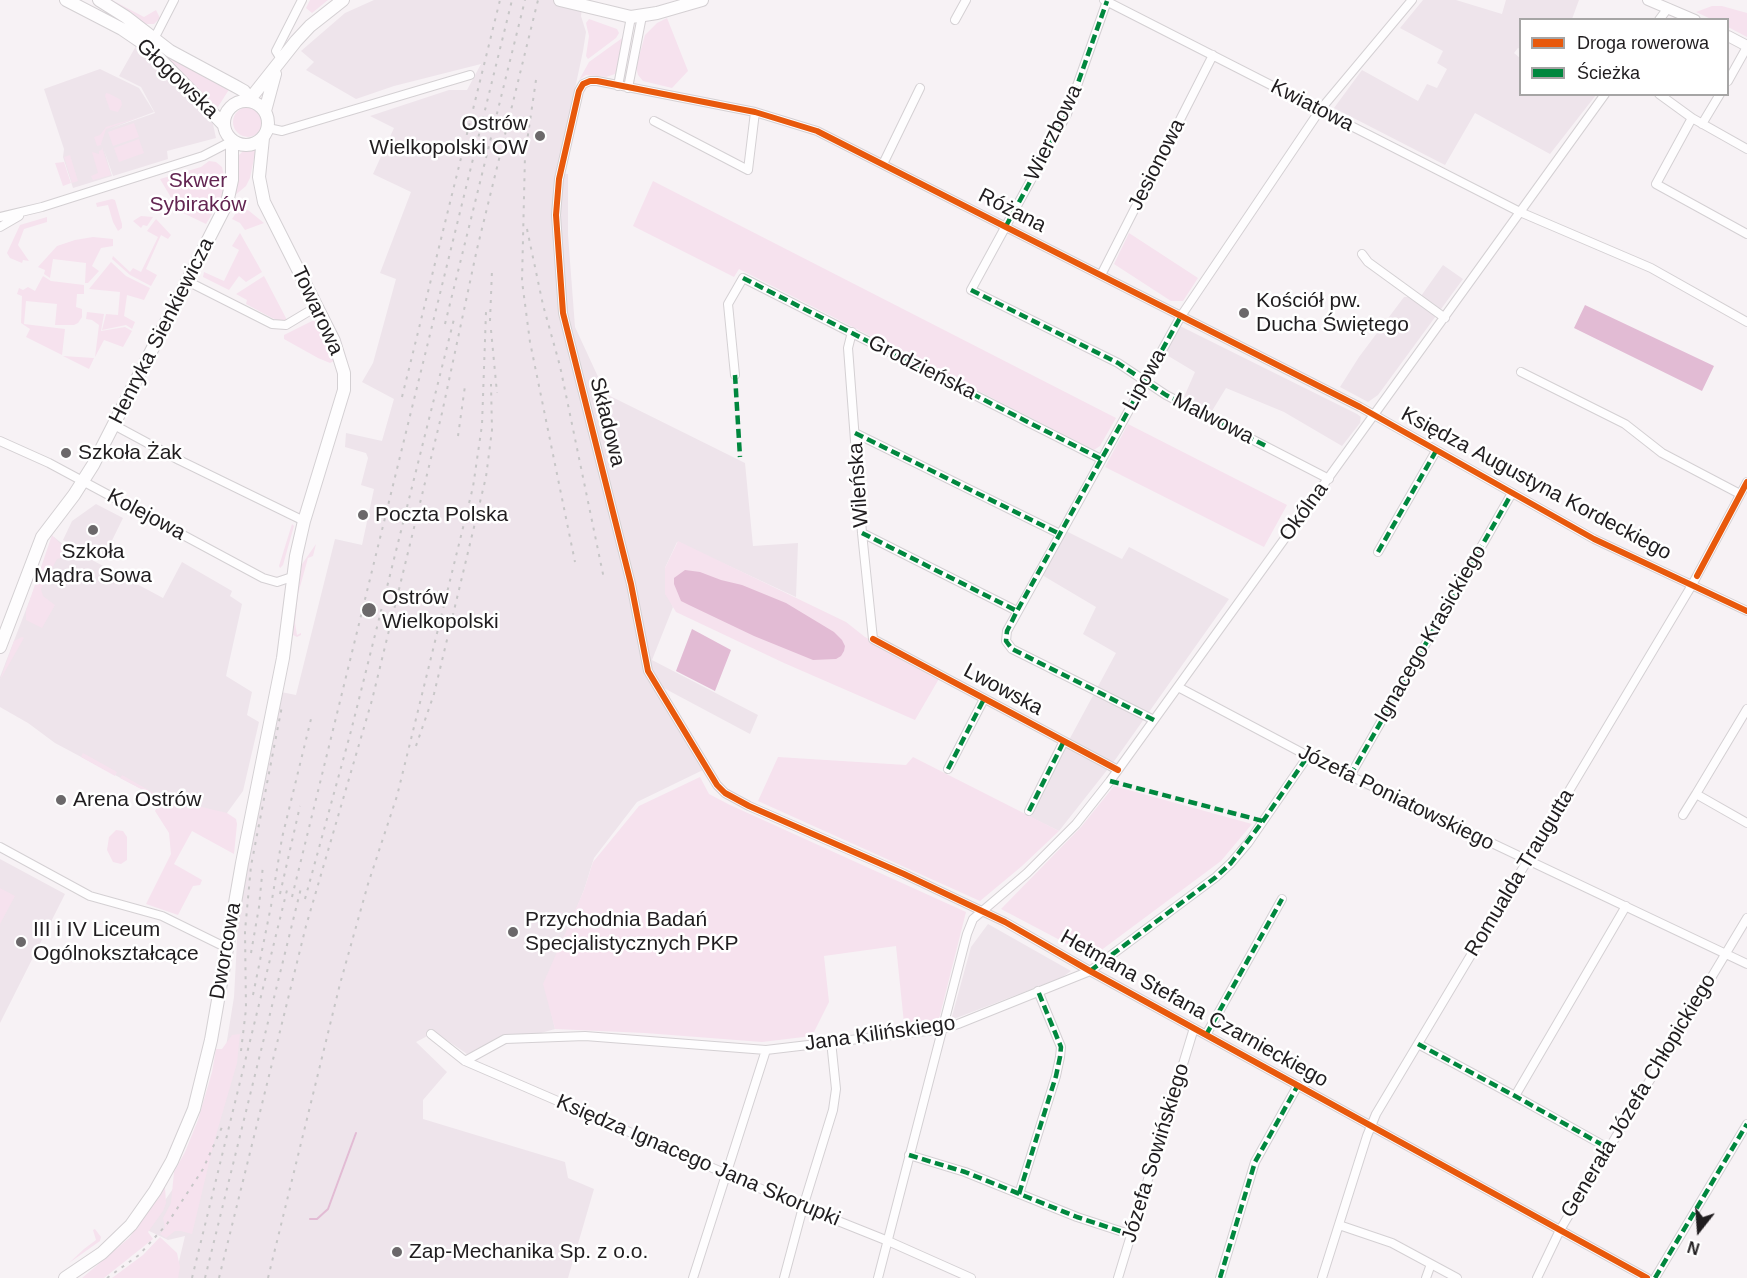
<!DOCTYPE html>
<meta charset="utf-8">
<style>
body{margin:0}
#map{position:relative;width:1747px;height:1278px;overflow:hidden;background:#f7f2f5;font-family:Arial,sans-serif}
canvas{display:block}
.legend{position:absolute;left:1519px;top:18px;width:210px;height:78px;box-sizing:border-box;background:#fff;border:2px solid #a6a5a5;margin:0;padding:8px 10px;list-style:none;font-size:18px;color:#201d1f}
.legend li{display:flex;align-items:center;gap:12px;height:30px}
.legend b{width:30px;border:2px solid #a6a5a5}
.north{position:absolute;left:1669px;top:1200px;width:60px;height:60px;-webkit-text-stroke:4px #fff;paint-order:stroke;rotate:197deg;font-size:16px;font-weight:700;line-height:24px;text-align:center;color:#201d1f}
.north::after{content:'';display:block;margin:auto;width:21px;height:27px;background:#201d1f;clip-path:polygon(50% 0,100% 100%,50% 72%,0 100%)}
</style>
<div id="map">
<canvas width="1747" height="1278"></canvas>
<ul class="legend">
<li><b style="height:8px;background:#e8590c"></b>Droga rowerowa</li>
<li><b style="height:8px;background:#00873e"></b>Ścieżka</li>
</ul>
<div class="north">N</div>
</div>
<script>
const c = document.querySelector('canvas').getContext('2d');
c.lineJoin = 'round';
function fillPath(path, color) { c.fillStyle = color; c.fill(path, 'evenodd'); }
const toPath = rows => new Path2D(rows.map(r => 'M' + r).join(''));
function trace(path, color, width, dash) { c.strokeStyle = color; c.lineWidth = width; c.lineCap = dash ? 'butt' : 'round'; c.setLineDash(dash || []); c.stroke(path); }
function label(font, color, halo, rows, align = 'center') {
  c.font = font + ' Arial,sans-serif'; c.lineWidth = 5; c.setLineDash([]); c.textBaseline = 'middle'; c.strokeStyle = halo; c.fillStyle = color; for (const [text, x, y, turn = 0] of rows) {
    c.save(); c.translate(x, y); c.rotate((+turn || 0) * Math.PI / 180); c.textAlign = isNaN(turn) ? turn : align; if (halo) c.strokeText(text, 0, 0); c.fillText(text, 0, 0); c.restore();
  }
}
const built = toPath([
 [374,0,583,0,581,16,586,32,583,51,557,173,568,174,568,235,575,327,606,394,745,463,753,546,798,543,796,597,677,542,665,568,665,587,673,607,652,660,758,715,750,734,660,686,705,769,637,802,594,858,584,890,570,925,551,1012,555,1029,467,1054,435,1032,416,1042,447,1072,423,1100,423,1119,565,1162,568,1178,594,1189,568,1278,175,1278,185,1236,168,1240,145,1229,202,1147,218,1096,234,997,238,923,244,884,281,692,296,695,335,539,362,545,374,489,361,485,368,458,366,453,345,447,346,433,382,441,394,399,362,382,373,363,396,279,380,273,411,192,373,174,394,128,370,116,449,90,467,90,481,64,394,86,356,99,306,70,314,62,301,51,345,13],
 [1423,0,1456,0,1502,14,1506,0,1579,0,1572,19,1520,20,1520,49,1518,48,1514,53,1520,58,1520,94,1596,95,1550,154,1475,113,1445,165,1334,108,1362,70,1418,101,1427,84,1437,88,1447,69,1437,63,1443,51,1400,28],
 [136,46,213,124,216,138,167,151,168,159,113,176,104,150,112,176,73,188,63,157,64,149,44,89,100,69,139,88,154,112,109,129,155,113,141,87,119,76],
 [1443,265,1463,279,1378,395,1368,402,1340,387,1359,357,1404,297,1421,296],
 [1176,324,1357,414,1361,417,1360,423,1342,446,1284,412,1226,388,1212,411,1184,397,1195,372,1160,351],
 [96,504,123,518,102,561,63,540,72,521],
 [1066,531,1122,559,1129,547,1229,599,1115,760,1059,831,1028,816,1116,653,1083,634,1096,607,1042,575],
 [54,537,64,545,163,598,182,562,232,591,230,596,242,604,226,676,252,692,247,715,259,722,243,791,227,813,222,816,159,796,158,798,55,743,28,723,0,707,0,677],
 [0,859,65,894,0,1023],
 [988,924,1071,971,1061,978,951,1020,971,947]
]);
const green = toPath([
 [108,0,112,0,144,17,156,10,160,18,154,24,144,24],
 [310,0,328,0,312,13,306,8],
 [1712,6,1722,6,1747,13,1747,37,1728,27,1728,20,1711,19,1696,12],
 [667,18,688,71,672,88,643,81,638,75,636,67,645,35,657,23],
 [589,19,617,29,619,33,616,38,588,59,586,56,589,36,586,23],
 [625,36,618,69,615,74,606,77,586,75,579,80,589,62],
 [162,53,230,88,216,110],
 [106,93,110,94,121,100,122,105,118,112,110,110,105,96],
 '233 122a15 15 0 1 1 30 0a15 15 0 1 1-30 0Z',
 [139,117,106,129,101,144,111,175,93,180,91,176,98,173,92,152,99,154,99,151,103,149,101,145,97,146,94,137,100,135,106,127],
 [134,123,139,137,113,146,108,132],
 [139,139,144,153,119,162,114,148],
 [254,148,256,149,250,178,246,186,234,196,238,156,243,151],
 [70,155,78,181,72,183,64,157],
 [209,161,216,162,222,167,226,184,219,209,215,209,206,224,179,211,160,179,201,167],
 [64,162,71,183,63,186,55,163],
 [653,181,1116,418,1100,446,1094,450,739,269,734,277,633,226],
 [112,199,115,200,122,224,122,228,118,231,113,222,108,205,97,207,96,203],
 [248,210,264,223,245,230,240,223,232,219,236,213],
 [141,216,153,217,147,226,143,225,141,228,133,221],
 [47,217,47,222,24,229,18,245,29,261,23,260,22,263,10,258,7,253,20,225],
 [156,219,171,235,168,239,161,235,146,269,157,275,151,286,130,275,112,259,113,256,130,272,133,268,141,272,158,237,147,231],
 [240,233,262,272,246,282,239,276,229,290,203,277,204,272,224,281,239,250,232,246],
 [1129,233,1198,278,1183,301,1171,301,1114,264],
 [93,237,113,239,113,246,101,248,92,266,99,271,88,283,85,283,86,263,53,259,50,278,44,274,45,270,38,267,57,246,75,240],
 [111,262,126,276,150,288,144,300,127,295,124,316,135,322,132,329,126,325,102,330,106,314,118,315,120,292,89,289],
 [43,276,51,281,84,285,84,294,77,294,76,307,82,309,82,317,78,323,74,325,55,325,57,304,26,301,24,324,65,329,62,355,26,337,30,329,21,323,22,296,17,294,19,288,23,290,28,287,35,291],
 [264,276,287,320,280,321,272,318,246,304,247,300,236,294],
 [87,312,104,314,101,331,125,327,132,331,123,347,104,340,95,357,99,325,92,320,86,319],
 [314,320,332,354,334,361,330,363,318,358,284,339,284,335],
 [63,356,94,358,89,369],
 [1128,424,1287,505,1264,547,1105,467],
 [292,524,294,526,283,565,280,568,279,566],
 [52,535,71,555,57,559,41,589,43,596,55,605,42,628,26,620,26,611],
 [678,541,846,622,865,637,940,677,915,720,784,663,676,612,665,594,665,568],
 [316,544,313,556,308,558,298,594,295,623,297,635,301,633,301,635,297,637,293,635,292,629,300,567],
 [22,637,24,638,0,680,14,641],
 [83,753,117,772,115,776,81,757],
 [778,757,906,765,913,757,1059,831,1022,866,980,901,758,801],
 [122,775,159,796,158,798,120,778],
 [700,777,709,794,730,805,966,912,938,1023,904,1023,896,946,824,956,829,1002,812,1036,762,1042,645,1033,555,1029,543,984,584,890,593,862,639,806],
 [1114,786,1252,824,1221,861,1092,957,1001,909,1081,827],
 [165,791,193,805,227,813,236,819,237,824,234,854,192,831,174,864,202,880,200,885,193,886,178,915,146,904,171,854,169,833,155,811],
 [116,830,123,831,127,837,127,860,121,864,113,862,107,850,109,837],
 [0,888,15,896,0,924],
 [240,1034,237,1063,214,1142,192,1234,181,1231,175,1231,166,1238,160,1234,165,1228,163,1218,171,1203,174,1172,185,1152,198,1120,212,1072,216,1049,222,1049,232,1035],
 [165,1187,166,1203,163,1211,148,1232,153,1239,104,1278,82,1278,129,1238],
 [95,1229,101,1237,100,1241,69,1263,84,1249,96,1240,93,1230],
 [160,1237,177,1253,180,1267,178,1278,112,1278,143,1255]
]);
const water = toPath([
 [1585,305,1714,366,1702,391,1574,328],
 [685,570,700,572,721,580,742,585,786,603,834,632,842,640,845,646,844,651,841,656,836,659,813,660,754,636,689,605,681,601,674,584,674,578],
 [692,629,731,650,715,691,676,671]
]);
const stream = toPath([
 [310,1219,317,1219,328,1209,356,1133]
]);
const minor = toPath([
 [1104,0,1520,212,1651,268,1747,322],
 [1107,1,1067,114,971,290,1118,363,1166,395,1329,479],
 [955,20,966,0],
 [1659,20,1668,8],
 [154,39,174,0],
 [281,59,276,51,302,0],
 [1728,81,1747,47],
 [618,86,631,17],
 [628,88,642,16],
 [1659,94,1692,118,1747,149],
 [1692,118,1656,184,1747,234],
 [654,121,748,170,755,112],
 [1702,124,1720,94],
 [268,128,282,131,470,75],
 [883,164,920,88],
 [0,217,42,207,203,156,232,141],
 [0,227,19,216],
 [1362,254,1368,262,1445,318],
 [1101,275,1213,55],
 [187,281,272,324,286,325,316,307],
 [852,332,848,348,862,533,873,639,1118,770],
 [1521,372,1625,424,1662,453,1740,494],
 [735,375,728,304,743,278,1101,459],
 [114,425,179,460,304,521],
 [855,433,1060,534],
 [0,441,49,463,263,578,277,582,292,577],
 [862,533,1017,611],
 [1378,552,1436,451],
 [1178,687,1308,756,1747,964],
 [1747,709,1696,794,1747,823],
 [1154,720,1012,649,1006,641,1007,631,1181,316,1320,110,1412,0],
 [948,769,984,699],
 [1350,776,1512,493],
 [1029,811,1064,741],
 [1683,815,1696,794],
 [0,847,90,896,162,916,227,948],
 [431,1034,465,1061,803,1207,888,1241,971,1278],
 [1206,1035,1282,899],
 [1418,1044,1515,1096,1608,1148],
 [465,1061,505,1039,585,1036,766,1050,943,1029,958,1024,1090,971,1216,877,1231,863,1248,843,1308,756],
 [1515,1096,1626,906],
 [909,1155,965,1172,1077,1217,1132,1235],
 [1019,1194,1056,1076,1060,1057,1061,1047,1038,991],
 [1339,1225,1392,1243,1457,1278],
 [693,1278,766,1050],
 [784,1278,803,1207,833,1110,836,1089,831,1041],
 [878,1278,967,934,973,919,1027,873,1076,824,1110,781,1605,94],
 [1118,1278,1194,1028],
 [1220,1278,1255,1162,1298,1085],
 [1322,1278,1367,1136,1376,1114,1692,585,1747,482],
 [1426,1278,1431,1264],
 [1537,1278,1560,1230,1747,918],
 [1647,1278,1090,971,1005,922,904,874,749,806,725,793,717,785,648,671,631,584,563,313,556,215,559,179,579,91,583,84,590,81,597,81,755,112,817,131,1360,407,1594,539,1747,611],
 [1655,1278,1747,1124]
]);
const tertiary = toPath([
 [1648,0,1695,20],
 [1728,36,1747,46]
]);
const secondary = toPath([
 [66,0,122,29,147,46,224,125],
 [99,0,126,17,170,51,235,86,244,91,250,99],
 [560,0,631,17,657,13,702,0],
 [250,99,296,41,310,26,343,0],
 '224 123a22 22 0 1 1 44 0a22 22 0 1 1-44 0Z',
 [265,111,275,74],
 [0,647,42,537,74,495,93,465,227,203,232,180,232,141],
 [65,1278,102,1253,131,1225,155,1191,172,1161,194,1109,211,1040,242,863,283,658,296,556,304,521,344,390,344,373,334,341,264,202,259,177,263,138]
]);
const rail = toPath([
 [536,80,525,155,522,281,530,342,575,562],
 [527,229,543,305,560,366,604,579],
 [490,321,492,270],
 [445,324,525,0],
 [491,330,497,393],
 [402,397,500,0],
 [458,436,465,386],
 [416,746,434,694,486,477,492,430,491,384],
 [280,894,300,806],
 [292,897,512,0],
 [305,899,351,731,455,315],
 [251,953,259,907,263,865],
 [253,995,271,906,282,838,311,719],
 [241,1051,246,1009,245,931,251,866,282,706],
 [107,1278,139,1255,167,1224,203,1169,223,1125],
 [192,1278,288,886],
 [205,1278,301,888],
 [219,1278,306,926,372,700,442,413,477,249,538,0],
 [268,1278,340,984,368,884,397,796,473,487,482,425,486,312]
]);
const quiet = toPath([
 [1006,226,1067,114,1107,1],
 [743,278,1101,459],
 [971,290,1118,363,1166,395,1266,446],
 [735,375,740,457],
 [855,433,1060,534],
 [862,533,1017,611],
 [1378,552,1436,451],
 [1154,720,1012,649,1006,641,1007,631,1017,611,1181,316],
 [948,769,984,699],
 [1350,776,1512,493],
 [1110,781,1263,821],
 [1029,811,1064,741],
 [1090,971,1216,877,1231,863,1263,821,1308,756],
 [1206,1035,1282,899],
 [1418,1044,1515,1096,1608,1148],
 [909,1155,965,1172,1077,1217,1132,1235],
 [1019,1194,1056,1076,1060,1057,1061,1047,1038,991],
 [1220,1278,1255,1162,1298,1085],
 [1655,1278,1747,1124]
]);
const cycleway = toPath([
 [1697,576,1747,482],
 [873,639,1118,770],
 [1647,1278,1090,971,1005,922,904,874,749,806,725,793,717,785,648,671,631,584,563,313,556,215,559,179,579,91,583,84,590,81,597,81,755,112,817,131,1360,407,1594,539,1747,611]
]);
const markers = [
 [540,136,6,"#6b686a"],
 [1244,313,6,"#6b686a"],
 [66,453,6,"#6b686a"],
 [363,515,6,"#6b686a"],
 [93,530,6,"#6b686a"],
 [369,610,8,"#6b686a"],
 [61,800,6,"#6b686a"],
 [513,932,6,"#6b686a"],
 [21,942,6,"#6b686a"],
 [397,1252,6,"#6b686a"]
];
const streetNames = [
 ["Głogowska",177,79,44],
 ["Kwiatowa",1312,106,27],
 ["Wierzbowa",1054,133,-64],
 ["Jesionowa",1157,165,-63],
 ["Różana",1012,211,27],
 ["Towarowa",317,311,65],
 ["Henryka Sienkiewicza",162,331,-63],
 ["Grodzieńska",922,368,27],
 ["Lipowa",1145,380,-61],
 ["Malwowa",1213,419,27],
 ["Składowa",607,422,76],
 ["Księdza Augustyna Kordeckiego",1536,484,28],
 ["Wileńska",859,485,-94],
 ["Okólna",1304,512,-54],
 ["Kolejowa",146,515,28],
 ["Ignacego Krasickiego",1431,634,-60],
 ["Lwowska",1003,690,28],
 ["Józefa Poniatowskiego",1396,798,26],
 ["Romualda Traugutta",1520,873,-59],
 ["Dworcowa",226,951,-80],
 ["Hetmana Stefana Czarnieckiego",1194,1009,29],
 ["Jana Kilińskiego",880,1034,-8],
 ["Generała Józefa Chłopickiego",1639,1096,-59],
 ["Józefa Sowińskiego",1156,1153,-73],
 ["Księdza Ignacego Jana Skorupki",698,1161,23]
];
const poiNames = [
 ["Ostrów",528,124,"right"],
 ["Wielkopolski OW",528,148,"right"],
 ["Kościół pw.",1256,301],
 ["Ducha Świętego",1256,325],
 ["Szkoła Żak",78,453],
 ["Poczta Polska",375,515],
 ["Szkoła",93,552,"center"],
 ["Mądra Sowa",93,576,"center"],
 ["Ostrów",382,598],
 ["Wielkopolski",382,622],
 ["Arena Ostrów",73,800],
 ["Przychodnia Badań",525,920],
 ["Specjalistycznych PKP",525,944],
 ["III i IV Liceum",33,930],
 ["Ogólnokształcące",33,954],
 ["Zap-Mechanika Sp. z o.o.",409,1252]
];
const parkNames = [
 ["Skwer",198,181],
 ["Sybiraków",198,205]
];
fillPath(built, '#eee4eb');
fillPath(green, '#f6e2ee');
fillPath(water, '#e2bbd4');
trace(stream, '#e2bbd4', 2);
trace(minor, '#d4d0d3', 10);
trace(tertiary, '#d4d0d3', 12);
trace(secondary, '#d4d0d3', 14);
trace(minor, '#fefdfe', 8);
trace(tertiary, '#fefdfe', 10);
trace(secondary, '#fefdfe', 12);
trace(rail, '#c7c6c7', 2, [3, 6]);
trace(quiet, '#00873e', 4.5, [9, 4.5]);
trace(cycleway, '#e8590c', 6);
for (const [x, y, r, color] of markers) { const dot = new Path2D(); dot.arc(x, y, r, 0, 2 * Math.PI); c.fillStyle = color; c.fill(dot); trace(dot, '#fff', 2); }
label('21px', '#201d1f', '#fff', streetNames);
label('21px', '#201d1f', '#fff', poiNames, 'left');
label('21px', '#632552', '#fff', parkNames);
</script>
